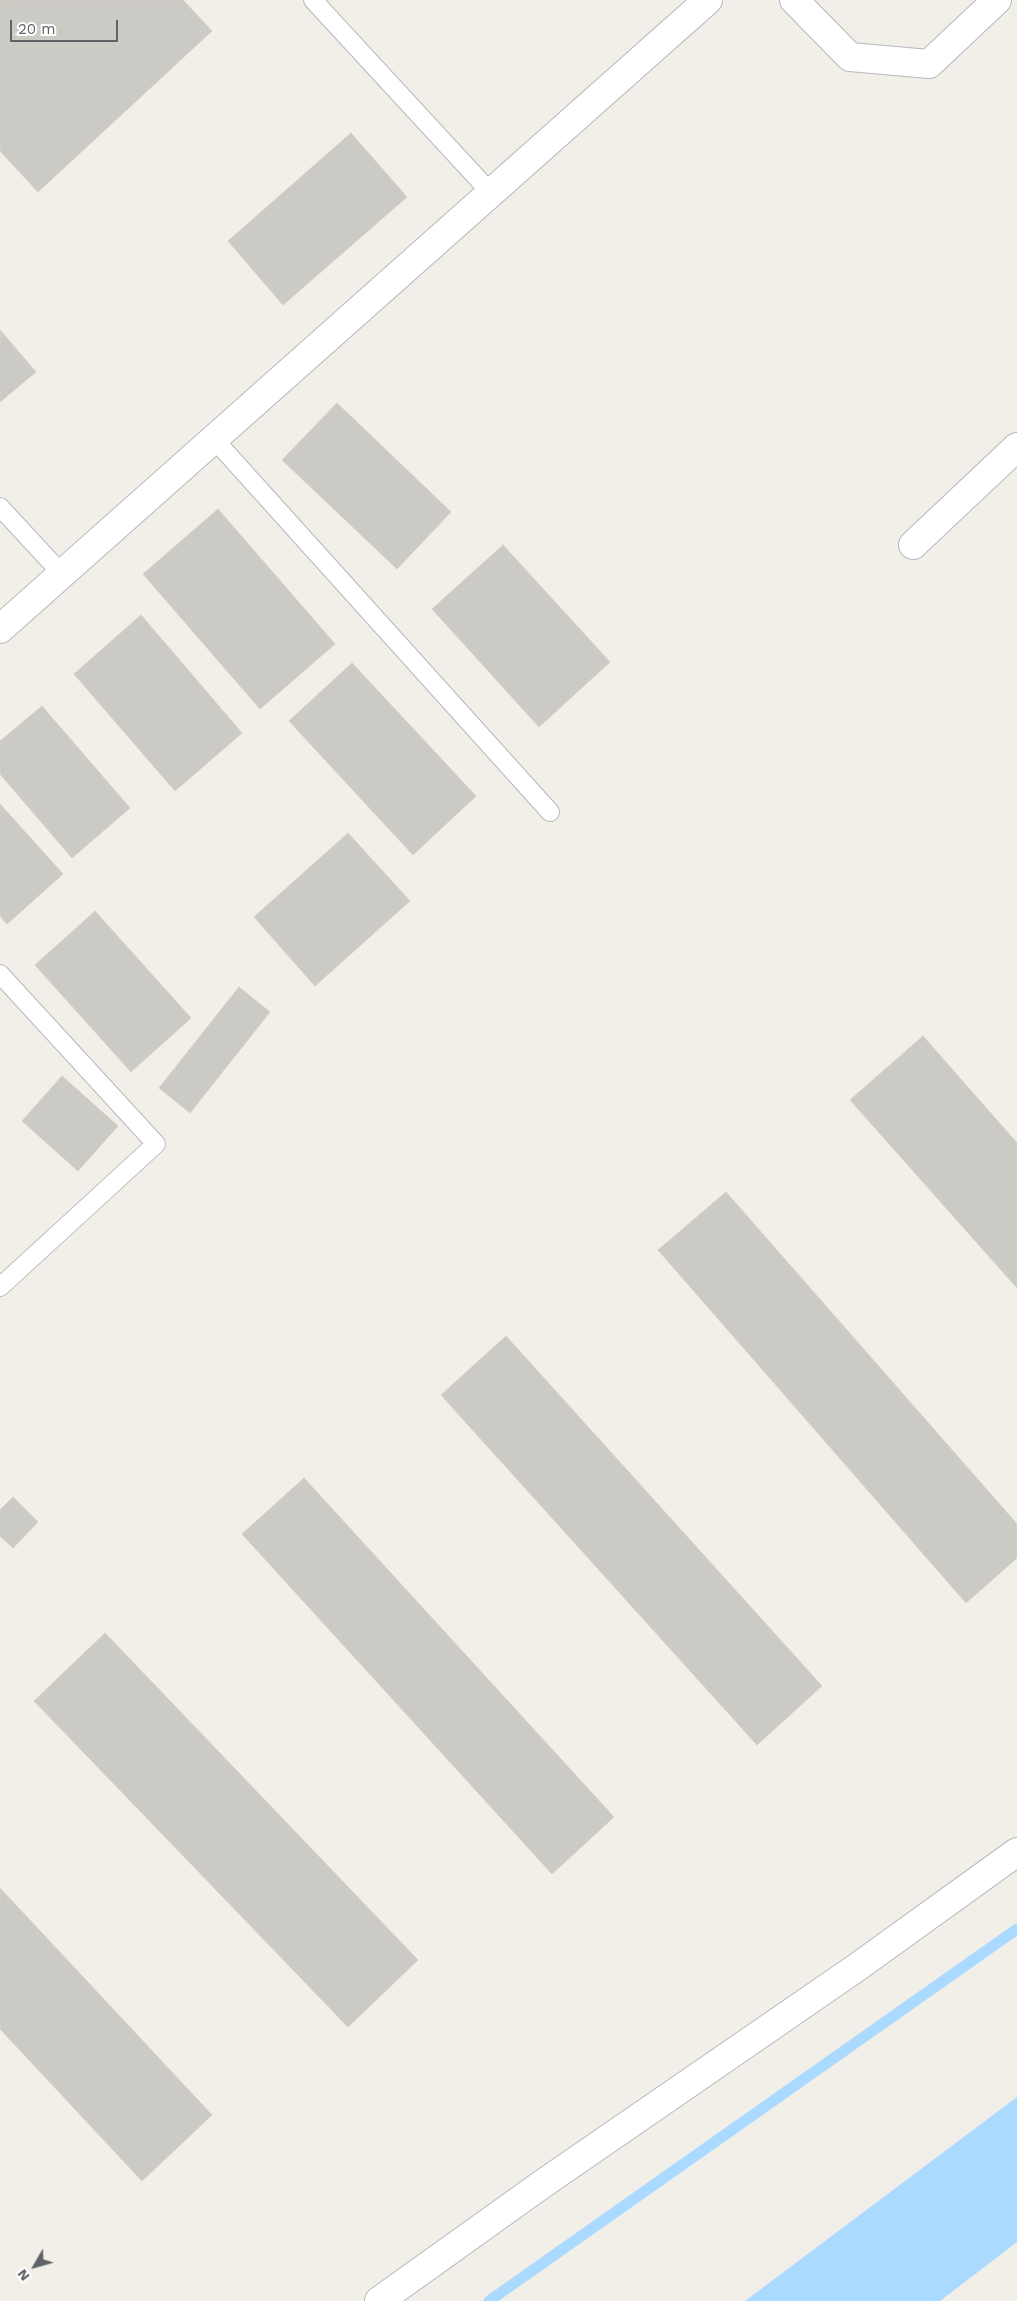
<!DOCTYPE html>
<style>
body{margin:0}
#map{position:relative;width:1017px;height:2301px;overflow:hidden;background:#f1efe8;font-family:"Work Sans",sans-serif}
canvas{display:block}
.north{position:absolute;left:10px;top:2241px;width:50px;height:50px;-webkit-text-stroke:4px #fff;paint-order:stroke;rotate:232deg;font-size:14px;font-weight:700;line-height:20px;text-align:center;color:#5f6368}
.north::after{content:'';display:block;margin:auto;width:18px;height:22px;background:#5f6368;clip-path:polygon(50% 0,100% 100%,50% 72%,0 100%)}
.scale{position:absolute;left:10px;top:20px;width:108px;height:22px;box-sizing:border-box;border:2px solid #5f6368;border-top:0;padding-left:6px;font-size:15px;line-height:18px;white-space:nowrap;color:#5f6368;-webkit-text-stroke:4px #fff;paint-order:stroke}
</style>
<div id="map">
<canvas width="1017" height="2301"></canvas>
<div class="north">N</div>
<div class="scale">20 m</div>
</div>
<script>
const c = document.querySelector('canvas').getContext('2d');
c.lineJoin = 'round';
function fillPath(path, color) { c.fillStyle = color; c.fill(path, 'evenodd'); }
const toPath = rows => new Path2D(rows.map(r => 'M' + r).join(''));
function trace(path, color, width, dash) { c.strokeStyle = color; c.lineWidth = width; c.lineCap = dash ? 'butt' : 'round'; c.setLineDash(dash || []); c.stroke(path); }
const water = toPath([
 [1017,2097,1017,2242,940,2301,745,2301]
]);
const stream = toPath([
 [489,2301,1017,1929]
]);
const building = toPath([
 [0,0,183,0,212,31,38,192,0,151,0,0],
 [351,133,407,197,283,305,228,241,351,133],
 [0,330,36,372,0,402,0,330],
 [337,403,451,512,397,569,282,460,337,403],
 [218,509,335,644,260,709,143,574,218,509],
 [503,545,610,662,539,727,432,609,503,545],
 [141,615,242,733,175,791,74,674,141,615],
 [352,663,476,796,413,855,289,721,352,663],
 [42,706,130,808,72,858,0,774,0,741,42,706],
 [0,804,63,874,7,924,0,916,0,804],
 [348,833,410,901,315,986,254,917,348,833],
 [95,911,191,1018,131,1072,35,965,95,911],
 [239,987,270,1012,190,1113,159,1088,239,987],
 [923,1036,1017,1143,1017,1288,850,1100,923,1036],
 [62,1076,118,1126,78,1171,22,1121,62,1076],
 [726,1192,1017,1524,1017,1558,966,1603,658,1250,726,1192],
 [506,1336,822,1686,757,1745,441,1395,506,1336],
 [304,1478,614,1817,552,1874,242,1534,304,1478],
 [13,1497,38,1522,13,1548,0,1536,0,1510,13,1497],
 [105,1633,418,1960,348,2027,34,1701,105,1633],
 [0,1888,212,2115,142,2181,0,2029,0,1888]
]);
const service = toPath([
 [313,0,491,193],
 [214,439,550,812],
 [0,507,62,574],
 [0,974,156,1144,0,1287]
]);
const minor = toPath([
 [794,0,850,57,929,64,997,0],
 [913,545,1017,447],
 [0,629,708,0],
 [379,2301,541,2185,856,1968,1017,1852]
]);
fillPath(water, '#aadaff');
trace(stream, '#aadaff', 11);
fillPath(building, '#cccac5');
trace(building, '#d6d1c6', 1);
trace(service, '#b5b8bc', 20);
trace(minor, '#b5b8bc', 30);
trace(service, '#fff', 18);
trace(minor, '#fff', 28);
</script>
